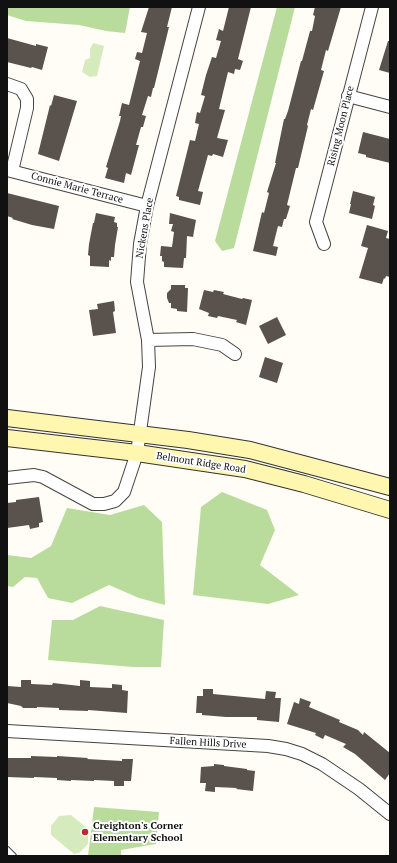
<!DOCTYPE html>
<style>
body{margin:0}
#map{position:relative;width:397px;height:863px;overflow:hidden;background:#fffdf5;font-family:"PT Serif",serif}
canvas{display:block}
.frame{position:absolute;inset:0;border:8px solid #111;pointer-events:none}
</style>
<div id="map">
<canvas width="397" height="863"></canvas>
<div class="frame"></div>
</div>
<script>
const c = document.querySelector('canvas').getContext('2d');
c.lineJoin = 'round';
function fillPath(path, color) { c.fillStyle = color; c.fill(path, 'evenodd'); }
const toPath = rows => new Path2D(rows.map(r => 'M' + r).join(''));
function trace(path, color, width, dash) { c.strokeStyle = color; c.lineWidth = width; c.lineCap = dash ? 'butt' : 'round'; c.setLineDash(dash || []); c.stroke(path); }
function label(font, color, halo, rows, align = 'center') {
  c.font = font + ' "PT Serif",serif'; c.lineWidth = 4; c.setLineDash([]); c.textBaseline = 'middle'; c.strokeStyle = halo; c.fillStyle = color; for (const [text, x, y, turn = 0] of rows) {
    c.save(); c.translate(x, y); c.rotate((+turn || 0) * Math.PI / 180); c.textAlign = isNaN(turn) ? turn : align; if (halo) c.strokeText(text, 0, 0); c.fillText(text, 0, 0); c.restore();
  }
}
const green = toPath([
 [93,43,104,46,97,76,90,77,82,72,85,60,90,58,90,49],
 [71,815,88,829,88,844,79,853,74,854,51,835,51,826,59,816]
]);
const forest = toPath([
 [7,7,130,7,125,33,106,31,79,25,26,21,7,15],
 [277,7,295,7,234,248,222,251,215,241],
 [222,492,267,510,275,530,260,565,299,595,268,604,193,595,201,507],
 [144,505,162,522,165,605,139,598,109,585,72,603,48,598,37,578,25,577,13,587,7,586,7,555,31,558,51,546,67,508,110,515],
 [100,606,164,620,161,667,133,667,48,660,52,620,73,620],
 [94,807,159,812,156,844,121,850,121,856,88,856]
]);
const building = toPath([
 [149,7,172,7,167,27,169,27,154,88,153,88,151,97,148,96,142,115,146,116,143,127,141,127,136,145,139,145,131,175,126,173,124,183,105,178,108,168,106,167,120,121,121,116,119,116,122,103,129,105,140,61,135,59,137,52,142,53,147,33,141,32],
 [229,7,251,7,238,59,243,61,240,70,235,69,234,74,228,72,219,109,225,110,217,138,228,140,223,157,213,154,212,156,208,155,198,191,203,192,200,205,179,200,179,197,176,196,190,140,195,141,199,124,195,123,197,112,200,113,205,96,201,95,206,75,212,57,216,58,221,41,216,40,219,29,223,31],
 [315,7,341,7,328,51,326,50,321,70,324,71,313,110,311,109,307,125,308,126,298,168,296,168,287,205,290,206,286,219,284,219,282,227,278,226,273,246,278,247,276,256,253,251,262,212,264,213,269,193,267,192,276,163,275,163,284,119,285,119,288,111,301,61,302,61,310,31,312,31,315,16,313,15],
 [7,38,36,46,36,44,48,47,42,70,32,67,31,68,7,62],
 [388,41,390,41,390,73,379,70],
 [54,95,77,101,59,161,38,154,50,105,51,106],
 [363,132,390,139,390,163,366,157,366,155,358,153],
 [353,191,375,197,373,205,375,206,372,219,349,213,351,204,350,204],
 [7,193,59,206,54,229,32,225,12,219,13,218,7,216],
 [96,213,115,217,114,222,117,223,117,227,118,227,115,245,114,257,111,257,111,261,109,260,109,267,90,266,90,256,88,255,89,244,93,223,94,223],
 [170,213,196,220,193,237,187,236,186,258,184,258,183,268,164,267,164,262,162,261,162,256,160,256,161,246,172,247,174,232,171,231,173,224,169,224],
 [367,225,388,231,386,238,390,239,390,277,386,276,385,279,384,278,382,284,359,278,368,248,361,246],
 [171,285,185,285,185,288,188,288,187,312,177,311,177,309,171,308,171,303,169,303,167,298,167,293,171,289],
 [204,290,213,292,214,290,224,292,223,294,242,299,243,298,252,300,246,325,236,322,237,320,218,316,217,318,208,316,209,313,199,309],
 [114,301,115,311,113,312,116,333,93,336,89,310,98,309,97,304],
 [277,317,286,335,268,344,259,326],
 [265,357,283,363,277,383,259,377],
 [39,497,43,522,39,523,39,527,30,529,29,525,7,528,7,503,16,502,16,500],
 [21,680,31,680,31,684,52,685,53,683,80,686,80,680,90,681,90,687,112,688,112,684,122,685,122,690,128,691,127,713,88,710,88,711,59,710,59,708,37,707,37,708,23,708,21,706,7,703,7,686,21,687],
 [203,689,213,689,213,694,265,699,266,691,276,692,275,698,281,698,279,722,257,720,257,717,226,717,202,715,202,713,196,713,197,696,203,696],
 [300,698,311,702,309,707,340,720,339,722,358,730,363,735,364,732,390,753,390,773,385,780,355,754,343,747,346,744,325,735,323,739,315,735,316,733,287,724,294,702,299,704],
 [31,756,57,757,57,756,88,758,87,759,122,761,122,759,133,759,131,781,124,781,124,786,114,786,114,781,94,780,94,781,71,780,71,781,57,780,57,778,34,777,34,778,7,777,7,758,31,758],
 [214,764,224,765,224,766,247,769,247,770,255,771,253,791,236,789,237,788,215,787,215,792,205,791,206,783,200,783,201,767,214,766]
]);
const lane = toPath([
 [7,850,13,856]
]);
const street = toPath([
 [7,84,21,89,27,99,27,108,12,171],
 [348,96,390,107],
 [7,170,147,206],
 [324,244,316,222,372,7],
 [148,340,193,339,222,345,235,354],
 [7,478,34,475,43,477,93,504,104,504,115,501,124,492,137,453,149,367,148,340,137,282,140,244,147,206,199,7],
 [7,731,268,746,286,749,302,754,322,764,359,789,390,814]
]);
const secondary = toPath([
 [7,418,188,440,250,450,390,487],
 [7,438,137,453,245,469,304,484,390,510]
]);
const markers = [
 [85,832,4,"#c4262e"]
];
const streetNames = [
 ["Rising Moon Place",341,126,-76],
 ["Connie Marie Terrace",77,188,15],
 ["Nickens Place",145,228,-80],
 ["Belmont Ridge Road",201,463,9],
 ["Fallen Hills Drive",208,743,3]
];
const poiNames = [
 ["Creighton's Corner",93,826],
 ["Elementary School",93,838]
];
fillPath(green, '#d5ebbd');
fillPath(forest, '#b9dc9c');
fillPath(building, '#5a524d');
trace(lane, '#444', 8);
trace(street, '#444', 14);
trace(secondary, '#333', 18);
trace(lane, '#fff', 6);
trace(street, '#fff', 12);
trace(secondary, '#fff6b0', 16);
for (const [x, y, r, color] of markers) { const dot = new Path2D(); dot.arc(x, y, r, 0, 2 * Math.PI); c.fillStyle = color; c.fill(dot); trace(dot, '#fff', 1.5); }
label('10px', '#111', '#fff', streetNames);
label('bold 10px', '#111', '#fff', poiNames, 'left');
</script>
